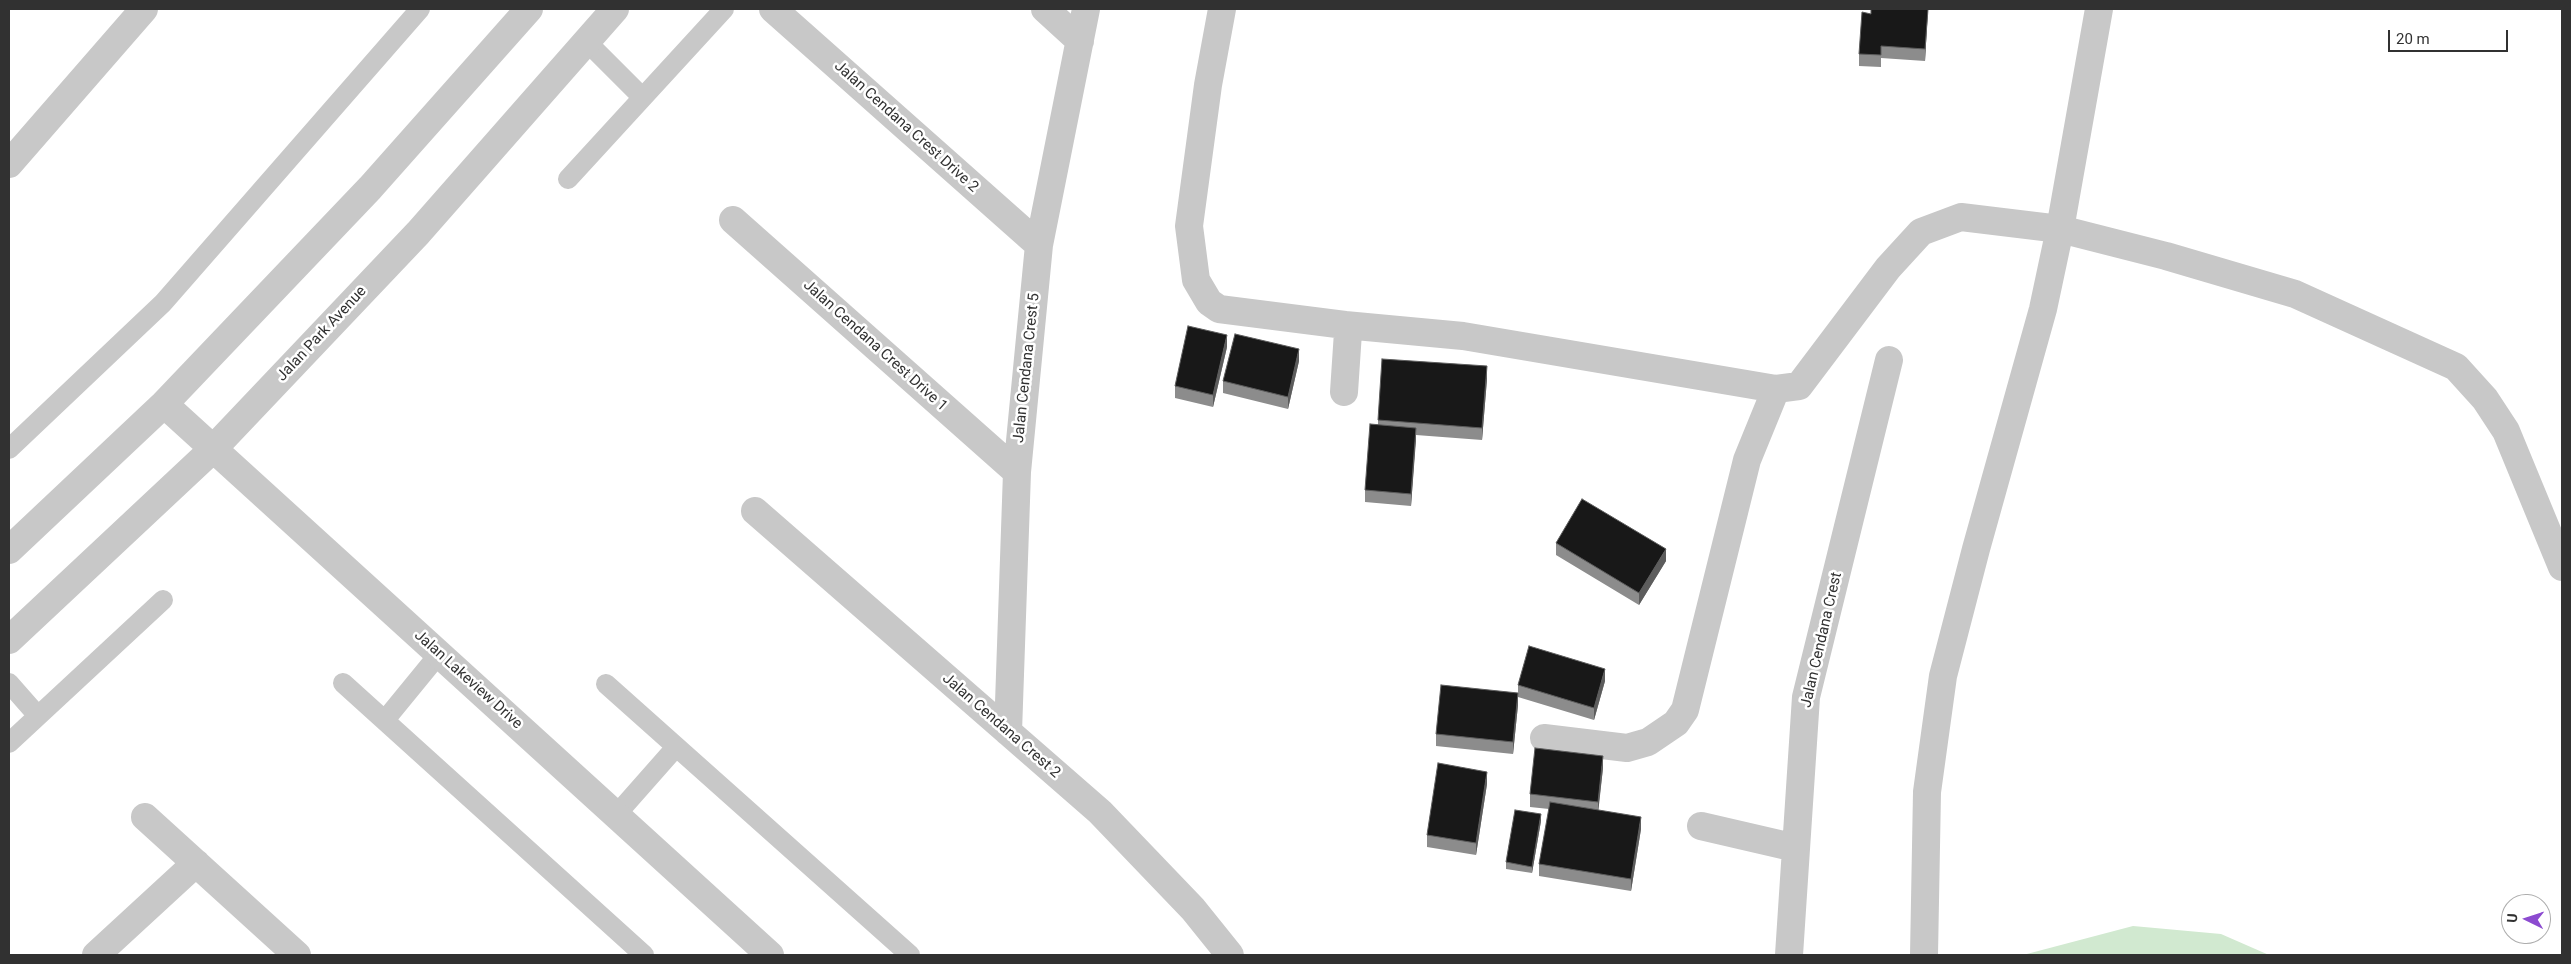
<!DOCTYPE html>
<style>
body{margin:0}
#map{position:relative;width:2571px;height:964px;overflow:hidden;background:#fff;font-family:Roboto,sans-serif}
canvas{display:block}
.frame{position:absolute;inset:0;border:10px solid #313131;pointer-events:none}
.north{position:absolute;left:2501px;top:894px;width:50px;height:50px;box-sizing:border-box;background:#fff;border:1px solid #adadad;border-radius:50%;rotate:274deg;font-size:14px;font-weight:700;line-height:20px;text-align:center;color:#313131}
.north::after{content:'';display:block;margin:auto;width:18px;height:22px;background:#8c4bd0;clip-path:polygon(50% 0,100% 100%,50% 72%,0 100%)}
.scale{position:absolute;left:2388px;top:30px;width:120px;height:22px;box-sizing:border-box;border:2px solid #313131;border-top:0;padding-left:6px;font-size:15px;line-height:18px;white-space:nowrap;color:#313131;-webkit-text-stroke:4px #fff;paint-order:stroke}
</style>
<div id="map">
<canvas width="2571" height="964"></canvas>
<div class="frame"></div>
<div class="north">U</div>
<div class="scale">20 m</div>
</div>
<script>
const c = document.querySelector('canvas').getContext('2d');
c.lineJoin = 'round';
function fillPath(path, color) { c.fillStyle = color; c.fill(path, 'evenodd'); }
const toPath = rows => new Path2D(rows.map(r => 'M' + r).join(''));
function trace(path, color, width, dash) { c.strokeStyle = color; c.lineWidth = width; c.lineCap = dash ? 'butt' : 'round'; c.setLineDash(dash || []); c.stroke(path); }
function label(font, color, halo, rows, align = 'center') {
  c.font = font + ' Roboto,sans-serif'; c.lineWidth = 5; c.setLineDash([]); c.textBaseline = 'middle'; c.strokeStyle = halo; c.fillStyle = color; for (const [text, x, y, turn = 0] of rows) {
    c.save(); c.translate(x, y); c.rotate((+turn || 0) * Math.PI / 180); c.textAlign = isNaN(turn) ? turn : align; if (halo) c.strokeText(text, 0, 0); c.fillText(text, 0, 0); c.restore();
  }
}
const water = toPath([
 [2133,926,2221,934,2269,955,2023,955]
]);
const lane = toPath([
 [587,42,642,97],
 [568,179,724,9],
 [9,449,163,303,420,9],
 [9,683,38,716],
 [343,683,644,955],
 [606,684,910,955],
 [385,720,439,654],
 [9,743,163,600],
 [616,815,676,747]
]);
const street = toPath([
 [773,9,1039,245],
 [1045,9,1080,41],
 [1222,9,1208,85,1189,226,1196,280,1209,302,1219,309,1345,325,1348,332,1344,392],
 [9,164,144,9],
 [733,220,1017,472],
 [1345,325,1463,336,1776,389,1799,386,1888,268,1921,232,1961,217,2060,229,2166,256,2295,294,2456,367,2485,399,2506,431,2562,567],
 [164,404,770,955],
 [755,511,1100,812,1193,909,1230,955],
 [9,550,164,404,370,188,529,9],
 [9,640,213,449,418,233,615,9],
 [1008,732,1017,472,1039,245,1086,9],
 [1544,738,1627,748,1648,742,1676,723,1685,710,1747,460,1776,389],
 [145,817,297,955],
 [1701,826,1796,848],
 [96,955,196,863],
 [1789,955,1806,697,1889,360],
 [1924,955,1927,792,1943,676,1976,549,2043,309,2060,229,2099,9]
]);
const wall = toPath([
 [1928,9,1925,61,1881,58,1881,67,1859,66,1859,54,1871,14],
 [1227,347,1213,407,1175,398,1175,386],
 [1299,361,1288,409,1223,393,1223,381],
 [1487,379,1482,440,1416,435,1411,506,1365,502,1365,490,1378,425,1378,420],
 [1556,543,1666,561,1639,605,1556,555],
 [1605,681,1594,720,1518,697,1518,705,1513,754,1436,746,1436,734,1518,693,1518,685],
 [1603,768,1598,810,1641,829,1631,891,1539,876,1539,864,1549,809,1530,807,1530,794],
 [1487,784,1476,855,1427,847,1427,835],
 [1541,821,1532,873,1506,869,1506,862]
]);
const shadedWall = toPath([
 [1928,9,1925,61,1925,49],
 [1227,335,1227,347,1213,407,1213,395],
 [1299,349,1299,361,1288,409,1288,397],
 [1487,366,1487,379,1482,440,1482,428],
 [1416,428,1416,440,1411,506,1411,494],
 [1666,549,1666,561,1639,605,1639,593],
 [1605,669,1605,681,1594,720,1594,708],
 [1518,693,1518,705,1513,754,1513,742],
 [1603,756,1603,768,1598,814,1598,802],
 [1487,772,1487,784,1476,855,1476,843],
 [1541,814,1541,821,1532,873,1532,867],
 [1641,817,1641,829,1631,891,1631,879]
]);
const building = toPath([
 [1871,9,1928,9,1925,49,1881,46,1881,55,1859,54,1862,12,1871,14,1871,9],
 [1188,326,1227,335,1213,395,1175,386,1188,326],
 [1235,334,1299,349,1288,397,1223,381,1235,334],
 [1382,359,1487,366,1482,428,1378,420,1382,359],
 [1370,424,1416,428,1411,494,1365,490,1370,424],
 [1582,499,1666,549,1639,593,1556,543,1582,499],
 [1529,646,1605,669,1594,708,1518,685,1529,646],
 [1441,685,1518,693,1513,742,1436,734,1441,685],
 [1535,748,1603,756,1598,802,1530,794,1535,748],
 [1438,763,1487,772,1476,843,1427,835,1438,763],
 [1550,802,1641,817,1631,879,1539,864,1550,802],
 [1515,810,1541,814,1532,867,1506,862,1515,810]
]);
const streetNames = [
 ["Jalan Cendana Crest Drive 2",906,127,42],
 ["Jalan Park Avenue",322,334,-47],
 ["Jalan Cendana Crest Drive 1",875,346,42],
 ["Jalan Cendana Crest 5",1027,368,-84],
 ["Jalan Cendana Crest",1822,640,-77],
 ["Jalan Lakeview Drive",468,680,42],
 ["Jalan Cendana Crest 2",1001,726,41]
];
fillPath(water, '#d1e9d0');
trace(lane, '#c8c8c8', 20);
trace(street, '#c8c8c8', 28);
fillPath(wall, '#8c8c8c');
fillPath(shadedWall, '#5d5d5d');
fillPath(building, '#181818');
trace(building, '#5d5d5d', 1);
label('15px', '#313131', '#fff', streetNames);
</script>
